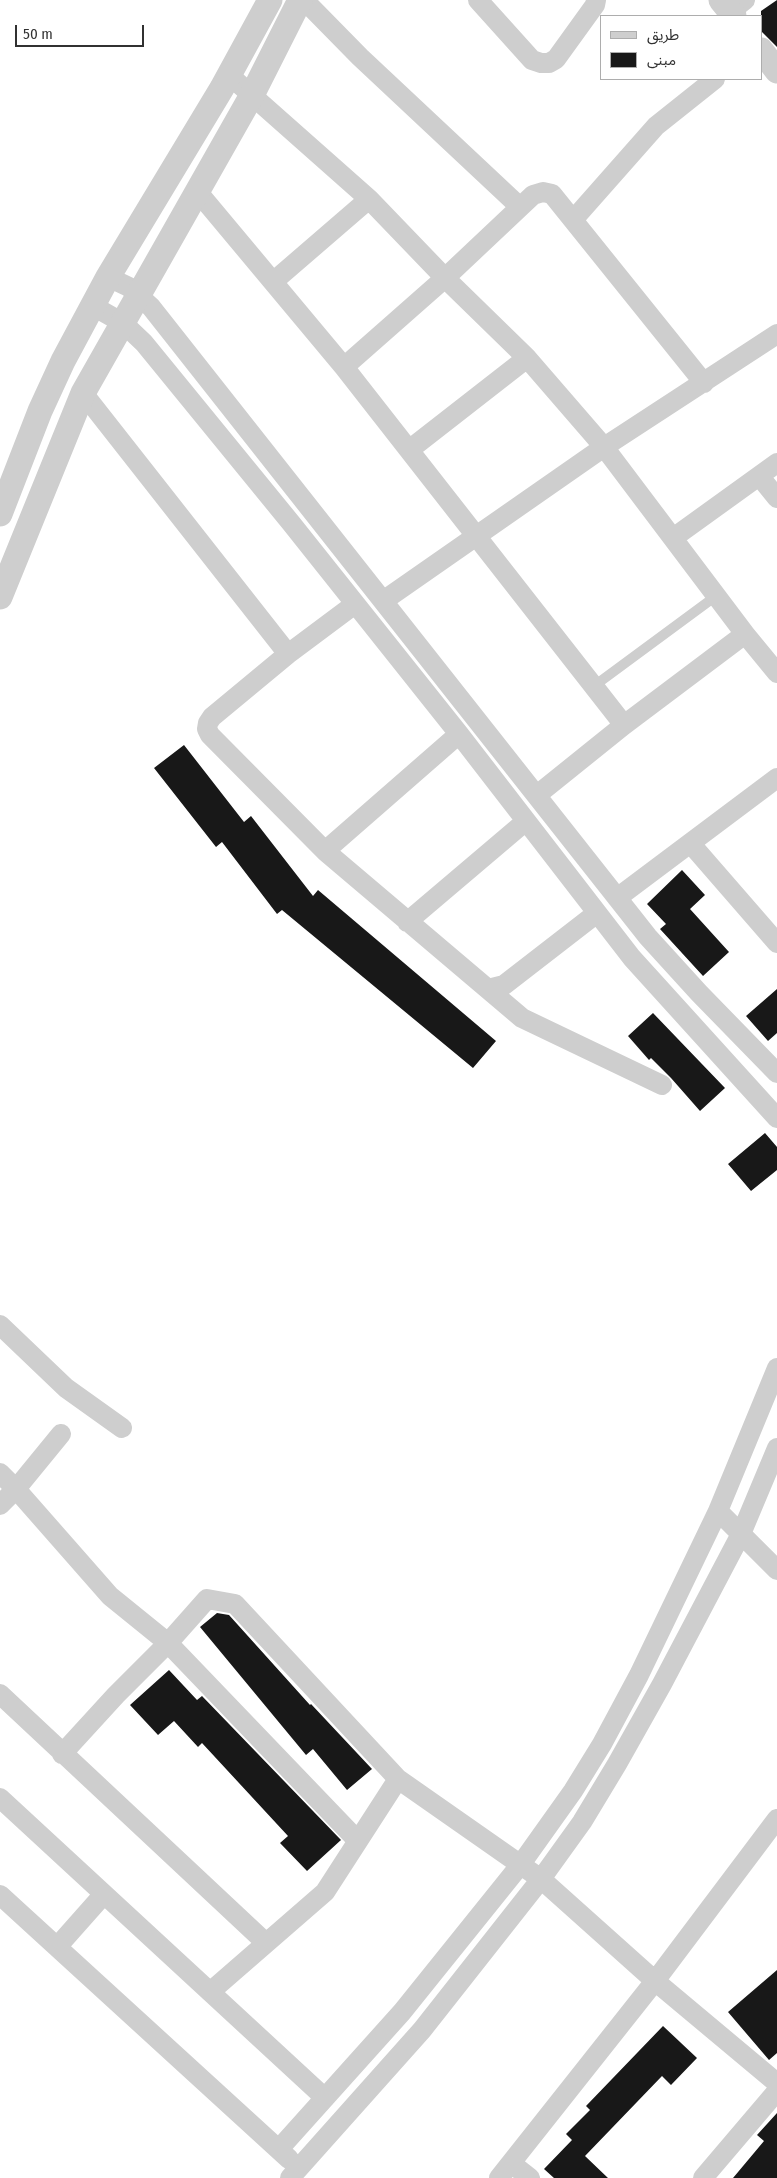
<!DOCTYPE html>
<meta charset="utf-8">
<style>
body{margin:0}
#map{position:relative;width:777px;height:2178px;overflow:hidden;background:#fff;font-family:"Fira Sans Condensed","Noto Sans Arabic",sans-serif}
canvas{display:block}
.legend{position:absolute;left:600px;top:15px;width:162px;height:65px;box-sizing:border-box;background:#fff;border:1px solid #adadad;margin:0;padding:6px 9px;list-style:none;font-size:15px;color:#313131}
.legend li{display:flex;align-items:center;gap:10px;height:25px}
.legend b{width:25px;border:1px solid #adadad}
.scale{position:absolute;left:15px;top:25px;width:129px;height:22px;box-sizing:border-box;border:2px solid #313131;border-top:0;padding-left:6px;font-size:15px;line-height:18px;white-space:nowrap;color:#313131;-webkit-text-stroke:4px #fff;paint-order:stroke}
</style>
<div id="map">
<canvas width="777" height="2178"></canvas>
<ul class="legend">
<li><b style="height:6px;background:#cecece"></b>طريق</li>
<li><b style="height:14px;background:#181818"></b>مبنى</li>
</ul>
<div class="scale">50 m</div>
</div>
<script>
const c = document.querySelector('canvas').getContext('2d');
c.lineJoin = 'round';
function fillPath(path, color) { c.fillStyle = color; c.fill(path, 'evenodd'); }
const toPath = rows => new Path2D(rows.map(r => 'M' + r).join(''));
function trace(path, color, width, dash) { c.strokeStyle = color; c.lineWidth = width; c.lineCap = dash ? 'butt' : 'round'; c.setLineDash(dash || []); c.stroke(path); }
const building = toPath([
 [777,0,777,47,761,31,761,11],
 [184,745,244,822,251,816,313,896,318,890,496,1041,473,1068,282,910,277,914,222,842,216,847,154,768],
 [682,870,705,895,690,909,729,952,703,976,660,929,666,924,647,904],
 [777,989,777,1033,768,1041,746,1016],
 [653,1013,725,1088,700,1111,671,1078,651,1058,649,1060,628,1036],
 [765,1133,777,1147,777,1170,751,1191,728,1164],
 [217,1613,229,1615,310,1705,311,1704,372,1769,347,1790,313,1749,306,1755,200,1627],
 [169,1670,197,1700,202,1696,341,1840,307,1871,280,1843,288,1836,202,1743,198,1747,174,1721,158,1735,130,1705],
 [777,1970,777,2053,769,2060,728,2012],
 [663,2026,697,2058,671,2085,662,2076,585,2156,608,2178,554,2178,544,2169,572,2140,566,2134,590,2110,586,2106],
 [777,2113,777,2178,733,2178,764,2141,757,2135]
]);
const service = toPath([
 [594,686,716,596]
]);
const minor = toPath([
 [304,0,360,57,520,207],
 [478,0,532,60,541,63,549,63,556,59,595,5,596,0],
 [731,11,745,0],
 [229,75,369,199,445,278,527,358,604,447,745,634,777,673],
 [197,191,344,367,624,725],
 [573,220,656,126,715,79],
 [108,277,129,287,151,307,648,937,699,993,777,1073],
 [274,281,369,199],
 [93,306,123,323,144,343,291,523,459,734,632,958,777,1118],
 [344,367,445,278,533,195,543,192,552,194,704,383],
 [83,393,288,654],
 [409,450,527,358],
 [760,477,777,498],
 [673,538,777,463],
 [383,601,604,447,777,334],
 [355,604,288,654,212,717,208,723,207,729,210,735,325,851,522,1018,662,1085],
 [537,795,624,725,745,634],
 [691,844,777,943],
 [325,851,459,734],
 [617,898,777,778],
 [407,922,526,821],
 [488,989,504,985,597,913],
 [0,1325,66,1388,122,1428],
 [0,1473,16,1489,61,1434],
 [0,1505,16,1489,110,1596,168,1643,358,1841],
 [718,1511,777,1570],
 [0,1694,266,1943],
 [62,1754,116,1695,168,1643,207,1599,235,1604,398,1779,541,1879,655,1981,777,2083],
 [0,1798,325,2098],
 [0,1895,289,2159],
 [57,1947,104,1894],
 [210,1992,325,1892,398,1779],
 [279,2149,402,2012,521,1864,573,1791,602,1744,639,1675,718,1511,777,1368],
 [511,2163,530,2178],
 [290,2178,422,2030,541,1879,582,1822,617,1764,662,1684,741,1534,777,1448],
 [499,2178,655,1981,777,1819],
 [703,2178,777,2091]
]);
const tertiary = toPath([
 [721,0,734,16],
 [761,50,777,71],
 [0,514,40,411,63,361,108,277,222,88,270,0],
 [0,597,83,393,252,95,300,0]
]);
fillPath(building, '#181818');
trace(service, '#cecece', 10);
trace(minor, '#cecece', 20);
trace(tertiary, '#cecece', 25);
</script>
